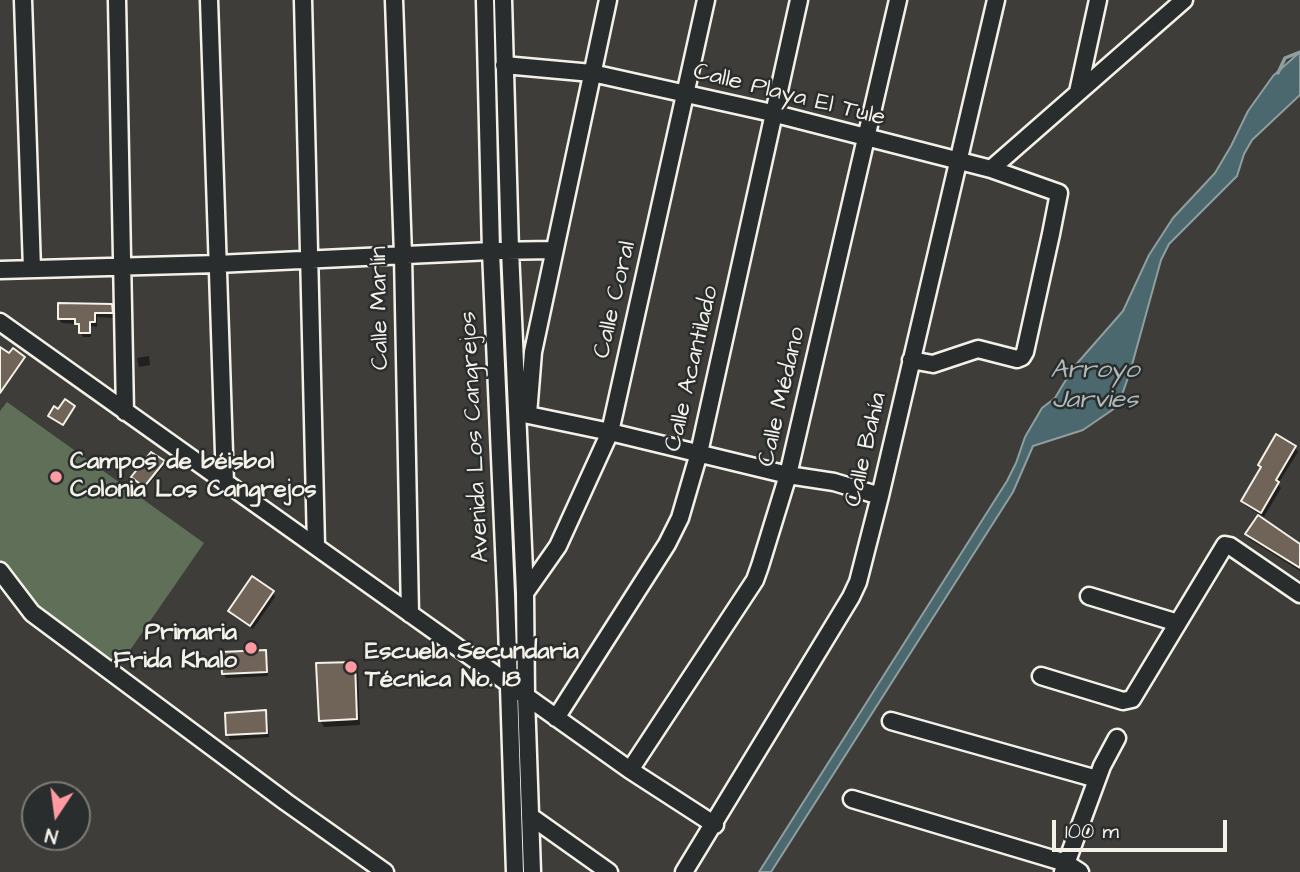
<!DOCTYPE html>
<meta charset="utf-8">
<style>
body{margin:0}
#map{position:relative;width:1300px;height:872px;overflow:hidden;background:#3f3d3a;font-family:"Architects Daughter",sans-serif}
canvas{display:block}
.north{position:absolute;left:21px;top:781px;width:70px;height:70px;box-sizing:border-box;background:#2a2d2e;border:2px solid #7b7b78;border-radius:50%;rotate:193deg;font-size:19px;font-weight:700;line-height:28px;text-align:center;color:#f4f1e8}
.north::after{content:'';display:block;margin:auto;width:24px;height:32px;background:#ff9aa2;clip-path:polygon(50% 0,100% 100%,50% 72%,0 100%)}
.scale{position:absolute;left:1052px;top:820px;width:175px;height:32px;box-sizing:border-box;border:4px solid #f4f1e8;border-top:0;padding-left:9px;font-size:21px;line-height:24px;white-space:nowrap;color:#f4f1e8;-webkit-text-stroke:5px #2a2d2e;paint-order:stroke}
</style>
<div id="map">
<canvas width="1300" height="872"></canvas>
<div class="north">N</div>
<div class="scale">100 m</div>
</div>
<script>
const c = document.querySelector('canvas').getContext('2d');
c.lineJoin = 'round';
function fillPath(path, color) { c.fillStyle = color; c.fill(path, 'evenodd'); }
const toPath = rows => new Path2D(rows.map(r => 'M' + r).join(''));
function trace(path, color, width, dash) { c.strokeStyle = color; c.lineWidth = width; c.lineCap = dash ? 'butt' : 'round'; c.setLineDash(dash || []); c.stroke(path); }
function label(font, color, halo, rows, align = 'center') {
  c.font = font + ' "Architects Daughter",sans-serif'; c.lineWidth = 5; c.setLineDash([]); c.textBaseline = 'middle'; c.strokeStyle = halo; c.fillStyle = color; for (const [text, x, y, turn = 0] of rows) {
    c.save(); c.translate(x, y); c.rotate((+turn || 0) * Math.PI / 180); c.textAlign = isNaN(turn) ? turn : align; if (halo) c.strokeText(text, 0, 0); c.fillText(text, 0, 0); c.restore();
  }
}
const green = toPath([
 [7,402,204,543,117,669,47,616,18,586,0,560,0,411]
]);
const water = toPath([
 [1300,52,1300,95,1252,140,1244,154,1237,176,1169,244,1161,260,1130,372,1118,406,1083,430,1033,446,1013,492,771,872,759,872,1007,481,1016,463,1025,437,1042,408,1055,398,1073,368,1123,311,1149,255,1173,218,1215,173,1231,146,1248,111,1273,76,1300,52]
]);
const shadow = toPath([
 [111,306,114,318,97,317,97,327,91,326,91,337,83,337,77,324,62,323,59,319],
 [0,349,9,356,13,351,25,359,6,386,0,382],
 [149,356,150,365,139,367,137,358],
 [1295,447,1298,452,1278,484,1281,488,1264,517,1246,506,1243,501],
 [151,455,165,465,146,488,135,479],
 [1258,518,1300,544,1300,571,1249,539,1247,534],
 [273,592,275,597,253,629,233,616,230,611],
 [265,652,267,657,268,676,226,678,223,673],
 [354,664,358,670,360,725,324,727,320,720],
 [265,712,268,717,269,737,230,740,228,735]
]);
const stream = toPath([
 [1278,73,1285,58,1300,52]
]);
const building = toPath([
 [58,303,112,304,113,313,95,313,95,322,90,322,90,333,79,333,79,324,75,324,75,319,58,319,58,303],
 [0,347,9,353,13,348,25,357,0,393,0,347],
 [65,399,75,406,63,425,48,416,54,406,58,409,65,399],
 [1276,434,1296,446,1276,480,1279,482,1261,513,1241,501,1261,467,1258,465,1276,434],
 [151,452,165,461,144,487,131,477,151,452],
 [1258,515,1300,544,1300,568,1245,534,1258,515],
 [252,576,274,591,250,626,228,611,252,576],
 [266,650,267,672,222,674,221,652,266,650],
 [355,662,357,719,319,721,316,663,355,662],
 [266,710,267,733,226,735,225,713,266,710]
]);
const minor = toPath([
 [23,0,32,269],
 [117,0,125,412],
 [209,0,225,483],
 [303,0,316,545],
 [394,0,403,255,410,614],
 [485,0,491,251,506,594,515,872],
 [503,0,510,250,525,593,526,697,532,872],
 [504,65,592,73,772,113,991,169,1059,193,1051,234,1025,352,1022,357,1017,359,978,349,933,364,911,360],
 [1078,92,1098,0],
 [991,169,1184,0],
 [0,270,217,264,491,251,554,250],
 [0,322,630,770,715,825],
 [519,413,610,432,788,475,834,482,880,496],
 [528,414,533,352,608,0],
 [0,571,32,613,286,802,385,872],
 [525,593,558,546,610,432,706,0],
 [1089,596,1178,623],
 [1041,676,1123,701,1132,699,1225,545,1230,546,1300,594],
 [556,718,667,544,680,518,699,453,799,0],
 [891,721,1097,779],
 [630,770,755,580,760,566,788,475,898,0],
 [852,799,1066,863,1080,872],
 [530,816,609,872],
 [684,872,851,597,858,582,880,496,996,0],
 [1063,872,1102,766,1117,738]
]);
const markers = [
 [56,477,7,"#ff9aa2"],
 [251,648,7,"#ff9aa2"],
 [351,667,7,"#ff9aa2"]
];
const streetNames = [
 ["Calle Playa El Tule",789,96,14],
 ["Calle Coral",616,300,-77],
 ["Calle Marlín",381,308,-91],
 ["Calle Acantilado",693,369,-77],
 ["Calle Médano",783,397,-77],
 ["Avenida Los Cangrejos",476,437,-93],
 ["Calle Bahía",867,450,-77]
];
const poiNames = [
 ["Campos de béisbol",70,463],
 ["Colonia Los Cangrejos",70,491],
 ["Primaria",237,634,"right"],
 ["Frida Khalo",237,662,"right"],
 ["Escuela Secundaria",365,653],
 ["Técnica No. 18",365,681]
];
const waterNames = [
 ["Arroyo",1095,372],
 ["Jarvies",1095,402]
];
fillPath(green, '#607058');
fillPath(water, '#4b686f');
trace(water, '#8f9f9f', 2);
fillPath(shadow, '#0007');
trace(stream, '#8f9f9f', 3.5);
fillPath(building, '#706357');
trace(building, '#f4f1e8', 2);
trace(minor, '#f4f1e8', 21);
trace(minor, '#2a2d2e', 16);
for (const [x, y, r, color] of markers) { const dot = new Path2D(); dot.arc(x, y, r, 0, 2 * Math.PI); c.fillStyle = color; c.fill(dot); trace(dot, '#2a2d2e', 2.5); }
label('24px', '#f4f1e8', '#2a2d2e', streetNames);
label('bold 24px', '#f4f1e8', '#2a2d2e', poiNames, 'left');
label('italic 26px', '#b0bab8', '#2a2d2e', waterNames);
</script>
